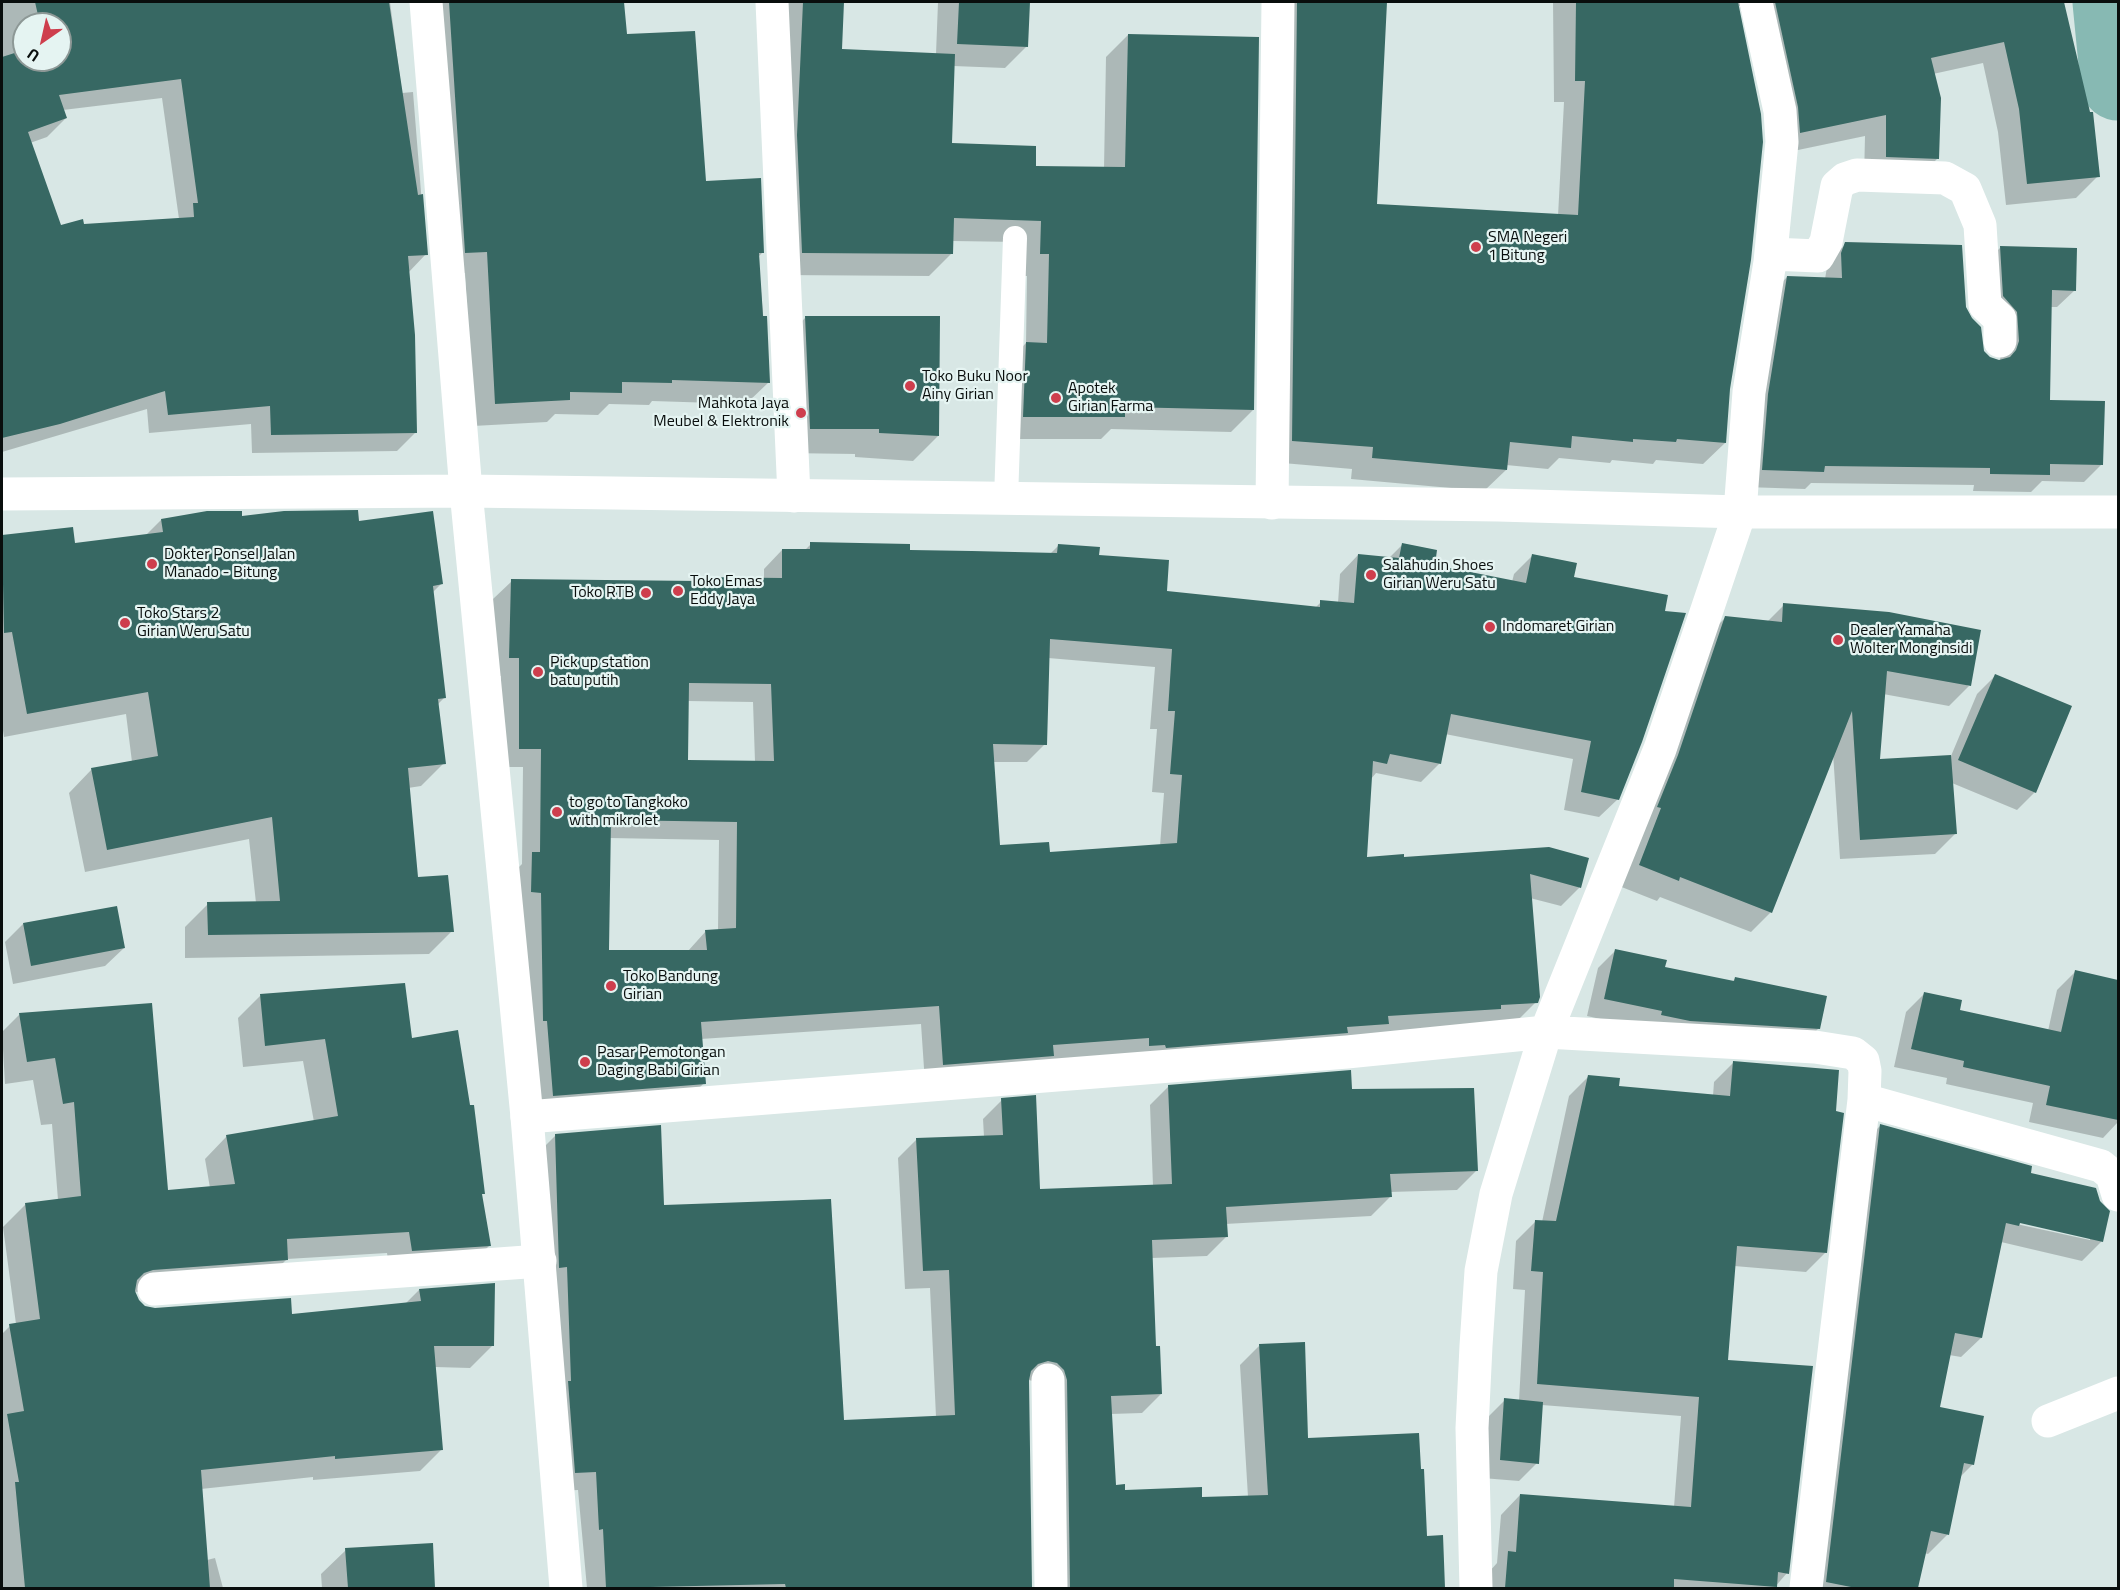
<!DOCTYPE html>
<style>
body{margin:0}
#map{position:relative;width:2120px;height:1590px;overflow:hidden;background:#d8e7e5;font-family:"Titillium Web",sans-serif}
canvas{display:block}
.frame{position:absolute;inset:0;border:3px solid #090e0d;pointer-events:none}
.north{position:absolute;left:12px;top:12px;width:60px;height:60px;box-sizing:border-box;background:#e5f4f2;border:2px solid #8d9896;border-radius:50%;rotate:214deg;font-size:16px;font-weight:700;line-height:24px;text-align:center;color:#090e0d}
.north::after{content:'';display:block;margin:auto;width:21px;height:27px;background:#ce3e4d;clip-path:polygon(50% 0,100% 100%,50% 72%,0 100%)}
</style>
<div id="map">
<canvas width="2120" height="1590"></canvas>
<div class="frame"></div>
<div class="north">U</div>
</div>
<script>
const c = document.querySelector('canvas').getContext('2d');
c.lineJoin = 'round';
function fillPath(path, color) { c.fillStyle = color; c.fill(path, 'evenodd'); }
const toPath = rows => new Path2D(rows.map(r => 'M' + r).join(''));
function trace(path, color, width, dash) { c.strokeStyle = color; c.lineWidth = width; c.lineCap = dash ? 'butt' : 'round'; c.setLineDash(dash || []); c.stroke(path); }
function label(font, color, halo, rows, align = 'center') {
  c.font = font + ' "Titillium Web",sans-serif'; c.lineWidth = 4.5; c.setLineDash([]); c.textBaseline = 'middle'; c.strokeStyle = halo; c.fillStyle = color; for (const [text, x, y, turn = 0] of rows) {
    c.save(); c.translate(x, y); c.rotate((+turn || 0) * Math.PI / 180); c.textAlign = isNaN(turn) ? turn : align; if (halo) c.strokeText(text, 0, 0); c.fillText(text, 0, 0); c.restore();
  }
}
const shadow = toPath([
 [2,2,390,2,402,93,413,92,426,254,408,273,416,432,397,451,252,453,251,424,149,433,147,409,2,452],
 [24,24,60,24,60,60,24,60],
 [162,98,179,219,60,227,30,143,47,137,66,118,63,110],
 [424,2,622,2,626,36,705,183,763,252,758,257,769,382,746,404,652,401,649,405,609,404,598,415,555,414,547,422,473,426,465,273,444,274],
 [762,2,842,2,841,50,936,54,938,2,1029,2,1027,46,1005,68,953,66,950,144,1034,167,1104,168,1106,57,1128,35,1253,410,1231,432,1111,429,1101,439,1001,439,1004,366,1026,343,1027,276,1018,276,1019,242,952,241,951,254,929,276,780,275],
 [1273,2,1385,2,1375,205,1558,216,1564,102,1554,102,1553,2,2062,2,2088,114,2098,176,2076,198,2006,205,1998,132,1983,63,1933,74,1938,158,1916,180,1864,178,1865,136,1779,154,1740,6,1736,5,1729,389,1725,443,1703,464,1656,460,1653,464,1612,460,1610,463,1559,458,1548,469,1506,465,1506,470,1484,491,1351,479,1352,469,1271,462],
 [1846,244,1965,307,1983,352,1990,359,2000,361,2002,337,1983,265,2001,247,2075,290,2057,307,2050,307,2048,401,2102,464,2084,482,2042,481,2031,492,1973,491,1974,485,1811,483,1805,489,1745,487,1770,295,1787,277,1825,279,1828,261],
 [805,318,938,436,913,461,855,457,855,454,785,453,781,343],
 [241,518,358,523,441,584,432,593,444,698,437,705,444,763,421,786,408,788,417,879,452,931,429,954,185,958,185,927,208,904,256,903,249,839,85,872,69,793,92,769,132,762,126,714,4,737,2,724,2,536,72,528,73,544,145,536,161,520],
 [811,544,909,551,1050,554,1058,546,1097,556,1165,592,1315,608,1321,602,1338,603,1340,574,1358,555,1389,558,1403,544,1433,566,1512,582,1514,574,1532,556,1573,578,1618,799,1599,817,1564,810,1573,759,1445,734,1440,763,1421,782,1376,773,1371,779,1365,858,1587,859,1579,888,1561,906,1530,898,1536,1002,1518,1020,925,1083,921,1024,701,1039,704,1083,686,1102,535,1114,525,1039,523,911,514,910,514,872,522,864,523,767,501,767,501,676,491,676,493,599,512,581,695,583,699,578,764,579,764,569,782,550,804,551],
 [1048,658,1155,667,1150,729,1157,729,1152,792,1164,793,1160,846,1048,854,999,847,993,762,1027,762,1045,744],
 [687,701,753,702,755,762,687,761],
 [609,838,719,840,718,930,706,931,688,951,608,952],
 [1784,605,1969,686,1949,706,1883,694,1878,761,1951,756,1977,694,1995,676,2035,792,2017,810,1952,783,1955,834,1935,854,1840,859,1833,753,1771,912,1751,932,1660,897,1657,901,1619,886,1705,638,1725,618,1767,622],
 [23,924,124,948,105,966,13,984,5,942],
 [1616,950,1664,968,1732,982,1735,979,1819,1028,1801,1046,1645,1029,1587,1016,1598,968],
 [2075,972,2118,982,2118,1122,2103,1138,2029,1122,2033,1103,1946,1084,1947,1078,1894,1067,1906,1012,1924,994,1958,1011,2048,1031,2057,990],
 [260,996,410,1039,483,1193,481,1196,490,1245,467,1268,390,1273,387,1253,287,1259,264,1282,134,1292,138,1301,145,1307,155,1309,290,1316,405,1304,419,1290,493,1345,470,1368,435,1367,442,1449,420,1471,313,1480,313,1477,201,1489,207,1560,215,1558,223,1588,2,1588,2,1334,10,1326,16,1324,3,1227,26,1204,58,1200,52,1124,41,1125,33,1080,5,1084,2,1032,20,1014,167,1191,210,1188,205,1159,227,1136,314,1122,303,1061,243,1067,238,1018],
 [1733,1063,1826,1252,1806,1272,1734,1266,1727,1361,1787,1573,1774,1588,1488,1588,1489,1572,1497,1563,1501,1515,1520,1495,1674,1507,1681,1416,1542,1405,1537,1463,1519,1481,1482,1478,1487,1418,1505,1400,1519,1401,1525,1290,1513,1289,1516,1241,1536,1221,1542,1222,1569,1096,1588,1077,1617,1088,1713,1096,1714,1082],
 [1169,1086,1351,1090,1476,1171,1457,1190,1390,1192,1390,1197,1371,1216,1225,1224,1226,1237,1207,1256,1152,1258,1155,1347,1161,1394,1142,1413,1111,1414,1115,1486,1123,1491,1201,1498,1248,1497,1240,1365,1259,1346,1307,1439,1425,1537,1442,1537,1444,1588,1051,1588,1039,1382,1028,1380,1031,1588,587,1588,578,1490,557,1491,537,1154,556,1135,663,1206,843,1421,936,1417,930,1288,905,1289,898,1158,917,1139,984,1137,983,1119,1002,1100,1039,1190,1153,1186,1150,1105],
 [1880,1126,2029,1175,2102,1241,2082,1261,2001,1242,1981,1338,1961,1357,1949,1355,1938,1408,1973,1464,1959,1478,1947,1535,1928,1554,1924,1553,1917,1588,1808,1588,1861,1145],
 [2013,1220,2090,1237,2090,1240,2012,1223],
 [431,1545,434,1588,322,1588,321,1574,346,1550]
]);
const river = toPath([
 [2110,2,2118,83]
]);
const building = toPath([
 [35,2,389,2,418,195,423,194,428,255,408,256,415,335,417,433,271,435,270,406,168,415,165,391,60,424,2,438,2,57,24,50,24,60,60,60,60,24,40,24],
 [181,79,198,203,193,203,194,217,84,224,83,219,61,225,28,132,67,118,59,95],
 [449,2,624,2,627,34,695,31,706,181,761,178,764,253,759,253,763,316,767,316,770,383,672,380,672,383,622,382,622,393,570,392,570,400,495,404,487,252,465,253],
 [803,2,844,2,842,49,955,54,952,143,1036,146,1036,166,1125,167,1128,34,1259,37,1254,410,1125,407,1125,417,1023,417,1026,342,1047,343,1049,254,1040,254,1041,221,954,218,953,254,802,253,797,135],
 [959,2,1030,2,1028,47,957,44],
 [1297,2,1387,2,1377,204,1578,215,1585,81,1575,81,1576,2,1738,2,1761,114,1763,142,1751,260,1730,389,1726,443,1677,439,1676,442,1633,439,1633,442,1572,436,1571,448,1510,442,1507,470,1372,458,1373,447,1292,441],
 [1775,2,2064,2,2090,112,2093,112,2100,177,2027,184,2019,109,2004,42,1931,58,1941,98,1939,159,1886,157,1886,115,1800,133,1798,107],
 [1845,242,1962,245,1966,307,1972,318,1981,327,1984,351,1990,357,1999,360,2010,357,2016,350,2019,341,2017,312,2003,296,2000,246,2077,248,2076,291,2052,290,2050,400,2105,401,2103,465,2050,464,2050,475,1990,474,1990,468,1825,466,1824,472,1762,470,1768,394,1787,276,1842,278,1841,253],
 [805,316,940,316,939,436,879,433,879,429,810,429],
 [358,510,359,521,433,511,443,584,433,586,446,698,438,699,446,764,408,768,418,877,448,875,454,932,208,935,207,902,280,901,272,817,107,850,91,768,158,756,148,692,27,714,12,632,4,633,2,535,73,527,75,543,163,532,161,519,207,511,242,511,242,516,284,511],
 [810,542,910,544,910,550,972,551,1057,553,1058,544,1100,547,1099,555,1169,560,1167,591,1320,607,1320,600,1354,603,1358,554,1399,558,1402,543,1437,550,1435,565,1526,583,1532,554,1577,563,1574,577,1668,595,1665,611,1686,613,1642,742,1619,800,1581,792,1591,741,1451,714,1441,764,1390,754,1387,764,1373,761,1367,857,1404,854,1404,857,1549,847,1589,858,1581,888,1530,874,1540,997,1538,1003,1501,1005,1501,1009,1388,1016,1389,1024,1347,1027,1348,1033,1166,1048,1165,1045,1149,1046,1149,1038,1053,1045,1054,1056,943,1065,939,1006,701,1022,706,1084,553,1096,547,1021,543,1021,541,893,531,892,532,852,540,852,541,749,519,749,519,658,509,658,511,579,699,581,699,577,782,578,782,549,810,549],
 [1050,639,1172,649,1168,711,1175,711,1170,774,1182,775,1177,843,1050,852,1049,842,1000,845,993,744,1047,745],
 [689,683,771,684,774,761,688,760],
 [611,820,737,822,736,928,705,930,707,950,609,950],
 [1783,603,1889,612,1981,630,1971,686,1887,671,1880,759,1951,755,1957,834,1860,840,1852,711,1772,913,1680,877,1679,881,1639,865,1661,808,1657,807,1678,755,1725,616,1782,622],
 [1995,674,2072,706,2036,793,1958,760],
 [117,906,125,948,31,966,23,923],
 [1615,949,1667,960,1665,967,1734,981,1735,977,1827,996,1820,1029,1690,1021,1661,1015,1662,1011,1604,999],
 [2075,970,2118,980,2118,1120,2046,1105,2050,1086,1963,1067,1964,1061,1911,1049,1924,992,1962,1000,1960,1010,2061,1032],
 [405,983,412,1038,458,1030,470,1105,474,1105,485,1194,482,1194,491,1246,412,1251,409,1232,287,1239,288,1260,153,1270,144,1273,137,1280,135,1291,139,1300,145,1306,155,1308,291,1298,292,1314,421,1301,419,1289,495,1283,494,1346,434,1346,443,1450,335,1459,335,1456,201,1470,210,1588,25,1588,15,1482,19,1482,7,1414,24,1411,9,1324,40,1319,25,1203,81,1196,74,1102,63,1104,55,1058,27,1062,19,1013,152,1003,168,1190,235,1184,226,1135,338,1116,325,1039,265,1046,260,994],
 [1733,1061,1839,1070,1836,1111,1844,1113,1827,1253,1737,1246,1728,1360,1813,1366,1789,1574,1778,1572,1777,1587,1674,1579,1674,1588,1505,1588,1508,1551,1516,1552,1520,1494,1691,1507,1699,1397,1537,1384,1543,1272,1531,1271,1535,1220,1556,1221,1588,1075,1620,1078,1619,1086,1730,1096],
 [1351,1070,1352,1089,1474,1088,1478,1171,1390,1174,1392,1197,1226,1207,1228,1237,1152,1240,1156,1346,1160,1346,1162,1394,1111,1396,1116,1485,1125,1484,1125,1490,1202,1487,1202,1497,1268,1495,1259,1344,1305,1342,1308,1438,1419,1433,1421,1469,1424,1469,1427,1536,1443,1535,1445,1588,1070,1588,1067,1380,1064,1370,1057,1363,1048,1361,1038,1364,1031,1371,1029,1380,1032,1588,786,1588,785,1584,606,1588,603,1529,599,1530,596,1472,575,1473,568,1381,571,1381,567,1267,559,1268,555,1134,661,1125,664,1205,831,1199,844,1420,955,1415,949,1270,923,1271,916,1138,1003,1135,1001,1098,1036,1095,1040,1189,1172,1184,1168,1085],
 [1880,1124,2032,1166,2031,1173,2096,1188,2100,1201,2110,1211,2103,1242,2020,1223,2019,1226,2006,1223,1982,1338,1955,1333,1940,1407,1984,1416,1974,1465,1964,1463,1949,1535,1931,1531,1918,1588,1856,1588,1826,1582],
 [1504,1398,1543,1402,1539,1464,1500,1460],
 [433,1543,435,1588,348,1588,345,1548]
]);
const service = toPath([
 [1006,499,1015,238]
]);
const minor = toPath([
 [426,2,466,491],
 [772,2,794,496],
 [1771,254,1818,256,1826,242,1837,186,1845,179,1857,175,1945,178,1965,189,1980,225,1985,305,2000,319,2000,341],
 [1272,503,1278,2],
 [1864,1100,2101,1166,2112,1175,2118,1195],
 [527,1117,1347,1052,1546,1032,1815,1047,1853,1053,1863,1061,1865,1071,1864,1100,1806,1588],
 [154,1289,540,1261],
 [1048,1380,1051,1588],
 [2048,1421,2118,1393],
 [1476,1588,1472,1428,1476,1346,1481,1271,1496,1194,1546,1032,1660,749,1740,512,1749,392,1770,262,1782,142,1780,111,1756,2]
]);
const trunk = toPath([
 [466,491,527,1117,566,1588],
 [2,494,466,491,1498,505,1740,512,2118,512]
]);
const markers = [
 [1476,247,6,"#ce3e4d"],
 [910,386,6,"#ce3e4d"],
 [1056,398,6,"#ce3e4d"],
 [801,413,6,"#ce3e4d"],
 [152,564,6,"#ce3e4d"],
 [1371,575,6,"#ce3e4d"],
 [678,591,6,"#ce3e4d"],
 [646,593,6,"#ce3e4d"],
 [125,623,6,"#ce3e4d"],
 [1490,627,6,"#ce3e4d"],
 [1838,640,6,"#ce3e4d"],
 [538,672,6,"#ce3e4d"],
 [557,812,6,"#ce3e4d"],
 [611,986,6,"#ce3e4d"],
 [585,1062,6,"#ce3e4d"]
];
const poiNames = [
 ["SMA Negeri",1488,238],
 ["1 Bitung",1488,256],
 ["Toko Buku Noor",922,377],
 ["Ainy Girian",922,395],
 ["Apotek",1068,389],
 ["Girian Farma",1068,407],
 ["Mahkota Jaya",789,404,"right"],
 ["Meubel & Elektronik",789,422,"right"],
 ["Dokter Ponsel Jalan",164,555],
 ["Manado - Bitung",164,573],
 ["Salahudin Shoes",1383,566],
 ["Girian Weru Satu",1383,584],
 ["Toko Emas",690,582],
 ["Eddy Jaya",690,600],
 ["Toko RTB",634,593,"right"],
 ["Toko Stars 2",137,614],
 ["Girian Weru Satu",137,632],
 ["Indomaret Girian",1502,627],
 ["Dealer Yamaha",1850,631],
 ["Wolter Monginsidi",1850,649],
 ["Pick up station",550,663],
 ["batu putih",550,681],
 ["to go to Tangkoko",569,803],
 ["with mikrolet",569,821],
 ["Toko Bandung",623,977],
 ["Girian",623,995],
 ["Pasar Pemotongan",597,1053],
 ["Daging Babi Girian",597,1071]
];
fillPath(shadow, '#0003');
trace(river, '#87b9b3', 75);
fillPath(building, '#376863');
trace(service, '#fff', 24);
trace(minor, '#fff', 33);
trace(trunk, '#fff', 33);
for (const [x, y, r, color] of markers) { const dot = new Path2D(); dot.arc(x, y, r, 0, 2 * Math.PI); c.fillStyle = color; c.fill(dot); trace(dot, '#e5f4f2', 2); }
label('16px', '#090e0d', '#e5f4f2', poiNames, 'left');
</script>
